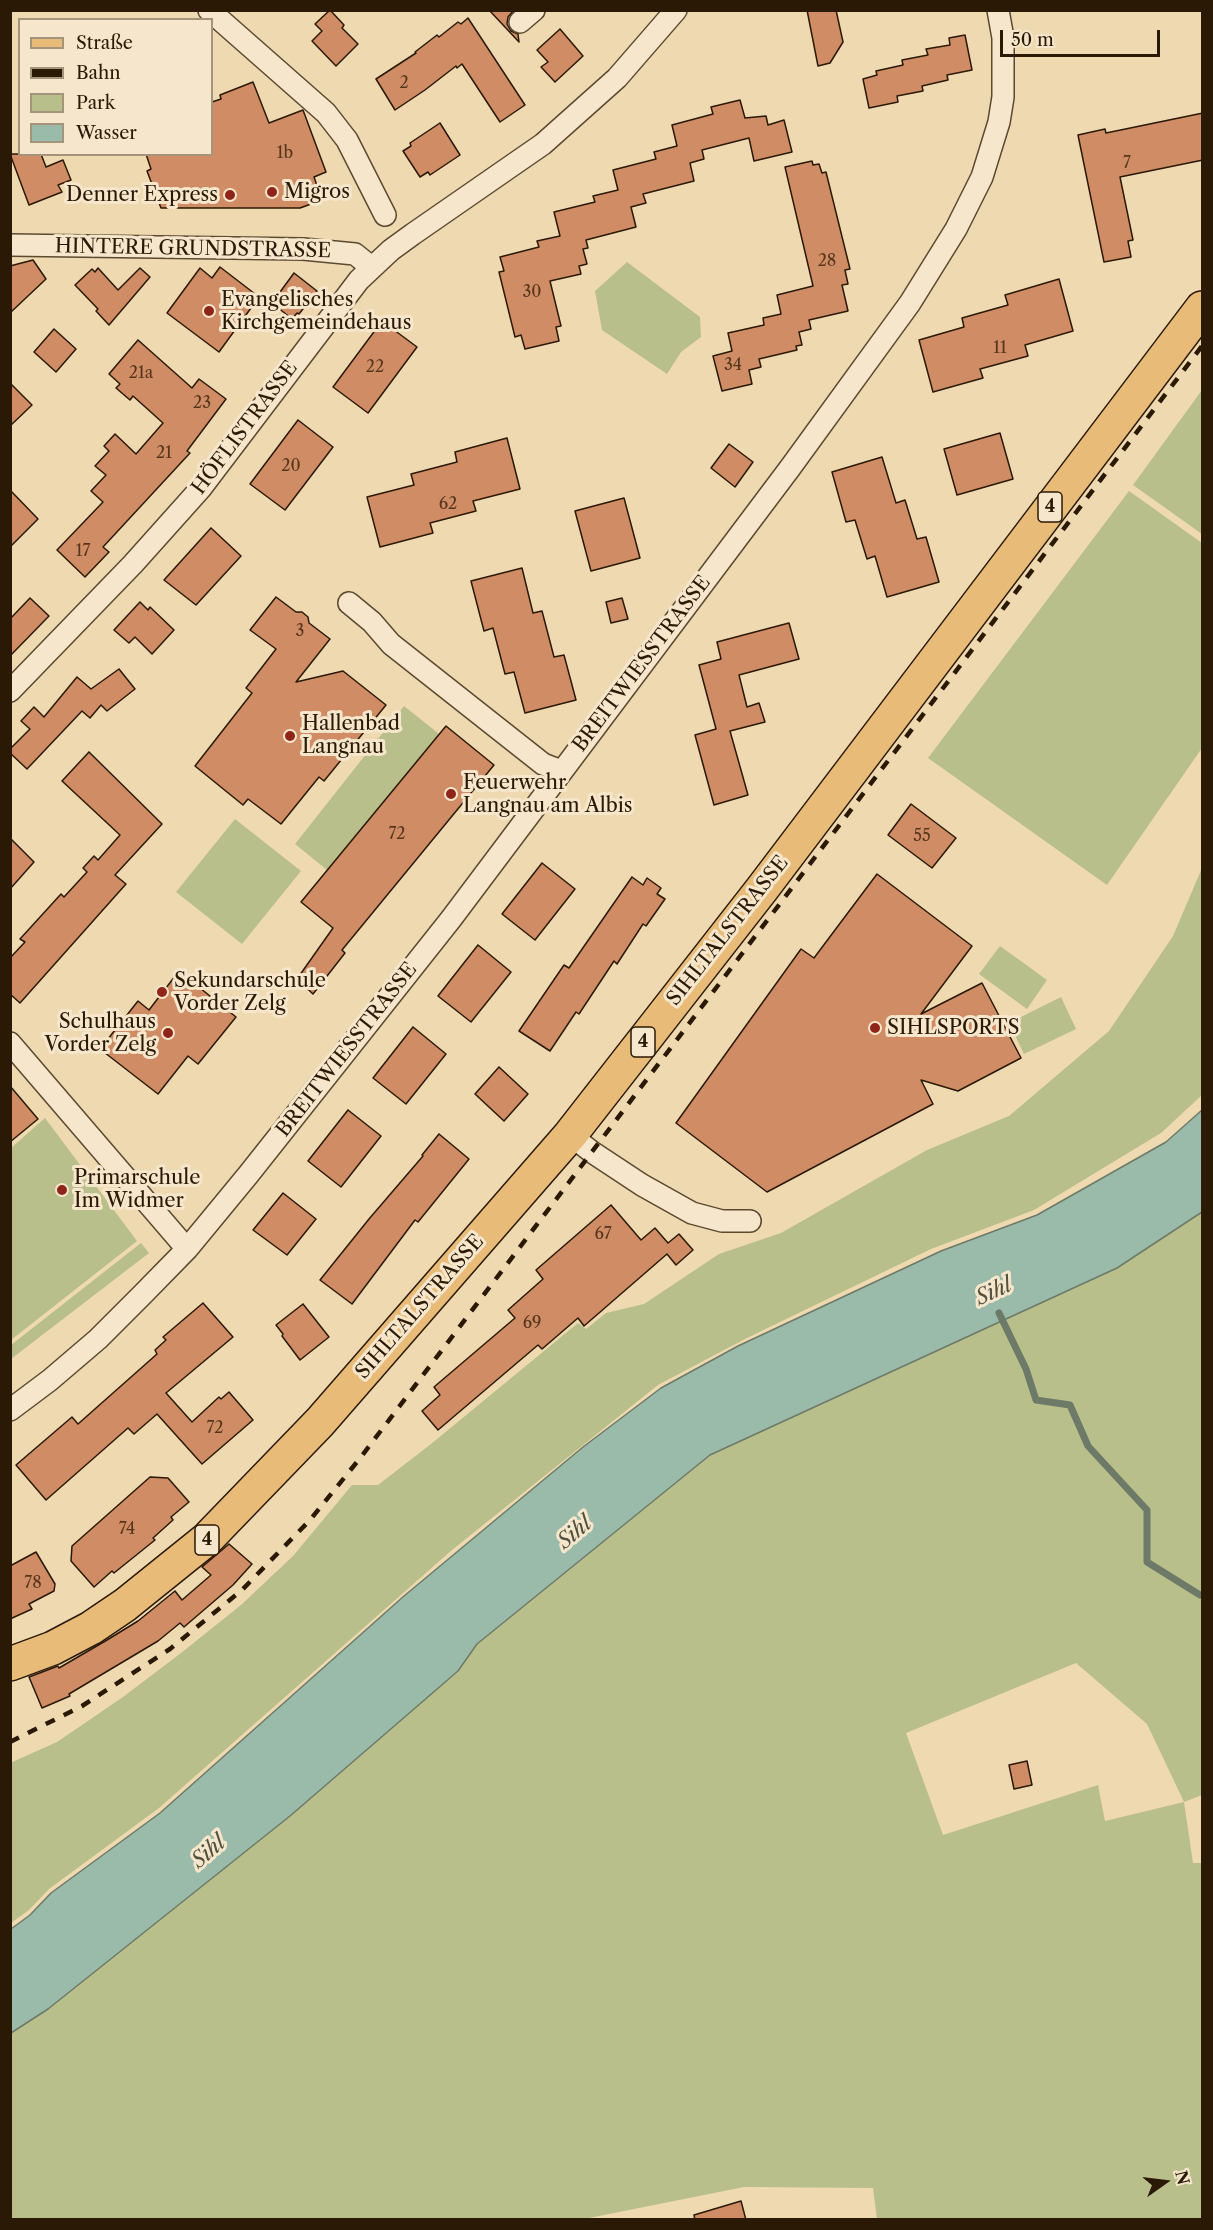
<!DOCTYPE html>
<meta charset="utf-8">
<style>
body{margin:0}
#map{position:relative;width:1213px;height:2230px;overflow:hidden;background:#efd9b0;font-family:"Libre Caslon Text",serif}
canvas{display:block}
.frame{position:absolute;inset:0;border:12px solid #2a1905;pointer-events:none}
.legend{position:absolute;left:18px;top:18px;width:195px;height:138px;box-sizing:border-box;background:#f5e6cc;border:2px solid #a4947c;margin:0;padding:8px 10px;list-style:none;font-size:18px;color:#2a1905}
.legend li{display:flex;align-items:center;gap:12px;height:30px}
.legend b{width:30px;border:2px solid #a4947c}
.north{position:absolute;left:1135px;top:2152px;width:60px;height:60px;-webkit-text-stroke:4px #f5e6cc;paint-order:stroke;rotate:76deg;font-size:16px;font-weight:700;line-height:24px;text-align:center;color:#2a1905}
.north::after{content:'';display:block;margin:auto;width:21px;height:27px;background:#2a1905;clip-path:polygon(50% 0,100% 100%,50% 72%,0 100%)}
.scale{position:absolute;left:1000px;top:30px;width:160px;height:27px;box-sizing:border-box;border:3px solid #2a1905;border-top:0;padding-left:8px;font-size:18px;line-height:21px;white-space:nowrap;color:#2a1905;-webkit-text-stroke:4px #f5e6cc;paint-order:stroke}
</style>
<div id="map">
<canvas width="1213" height="2230"></canvas>
<div class="frame"></div>
<ul class="legend">
<li><b style="height:8px;background:#e8bc78"></b>Straße</li>
<li><b style="height:8px;background:#2a1905"></b>Bahn</li>
<li><b style="height:16px;background:#b9bf8b"></b>Park</li>
<li><b style="height:16px;background:#9abaaa"></b>Wasser</li>
</ul>
<div class="north">N</div>
<div class="scale">50 m</div>
</div>
<script>
const c = document.querySelector('canvas').getContext('2d');
c.lineJoin = 'round';
function fillPath(path, color) { c.fillStyle = color; c.fill(path, 'evenodd'); }
const toPath = rows => new Path2D(rows.map(r => 'M' + r).join(''));
function trace(path, color, width, dash) { c.strokeStyle = color; c.lineWidth = width; c.lineCap = dash ? 'butt' : 'round'; c.setLineDash(dash || []); c.stroke(path); }
function label(font, color, halo, rows, align = 'center') {
  c.font = font + ' "Libre Caslon Text",serif'; c.lineWidth = 6; c.setLineDash([]); c.textBaseline = 'middle'; c.strokeStyle = halo; c.fillStyle = color; for (const [text, x, y, turn = 0] of rows) {
    c.save(); c.translate(x, y); c.rotate((+turn || 0) * Math.PI / 180); c.textAlign = isNaN(turn) ? turn : align; if (halo) c.strokeText(text, 0, 0); c.fillText(text, 0, 0); c.restore();
  }
}
const green = toPath([
 [627,262,700,317,701,337,681,352,667,374,602,330,595,291],
 [1202,390,1202,534,1133,485],
 [1129,491,1202,543,1202,748,1107,885,928,758],
 [404,706,478,765,369,904,295,844],
 [235,819,301,871,242,944,176,892],
 [1202,868,1202,1095,1161,1133,1034,1210,931,1249,745,1339,658,1385,452,1550,159,1808,49,1889,29,1910,11,1923,10,1763,57,1742,123,1697,181,1653,241,1605,293,1556,352,1485,378,1485,431,1444,578,1323,586,1329,606,1313,644,1304,719,1254,781,1233,927,1150,1009,1116,1109,1031,1173,936],
 [1000,946,1047,980,1027,1009,979,974],
 [1061,997,1076,1029,1024,1054,1009,1023],
 [45,1118,137,1241,11,1340,11,1148],
 [1202,1212,1202,1795,1184,1802,1193,1863,1202,1863,1202,2219,877,2219,873,2188,744,2187,579,2220,11,2220,11,2033,48,2009,458,1672,477,1644,710,1455,1117,1268],
 [1076,1663,1147,1724,1184,1802,1105,1821,1098,1785,943,1835,906,1733],
 [141,1243,149,1253,11,1359,11,1345]
]);
const water = toPath([
 [1202,1110,1202,1212,1117,1268,710,1455,477,1644,458,1671,290,1816,48,2009,11,2033,11,1929,30,1915,51,1893,160,1813,404,1596,583,1447,661,1388,738,1346,941,1251,1037,1215,1166,1142,1202,1110]
]);
const stream = toPath([
 [999,1313,1026,1369,1036,1400,1070,1405,1088,1446,1147,1510,1147,1562,1200,1595]
]);
const building = toPath([
 [330,10,344,25,342,28,358,44,336,66,312,41,322,31,315,24,330,10],
 [489,10,514,10,508,17,507,24,511,31,518,34,519,42,489,10],
 [807,10,836,10,843,42,830,63,818,66,807,10],
 [468,18,525,105,500,122,462,64,457,68,456,66,425,90,395,110,376,79,416,53,415,52,437,35,439,37,458,22,461,24,468,18],
 [560,29,583,56,555,82,541,67,548,62,537,50,560,29],
 [965,35,972,70,947,75,948,80,922,86,923,91,897,96,898,102,869,108,863,79,877,75,876,71,903,65,902,60,928,55,926,49,950,45,949,38,965,35],
 [253,82,269,123,303,110,326,172,314,177,322,200,300,208,161,208,147,171,151,169,146,154,212,154,212,102,221,99,220,95,253,82],
 [740,100,745,118,766,116,768,125,784,120,792,152,754,161,749,138,702,150,704,159,690,163,694,181,643,194,646,203,631,207,636,227,586,240,588,248,583,249,587,264,579,266,581,274,550,281,561,326,556,327,559,341,525,349,521,335,515,337,499,272,504,271,500,257,539,247,537,241,560,236,554,212,595,202,593,196,618,190,613,170,656,159,654,152,677,146,672,125,713,114,711,107,740,100],
 [1203,113,1203,160,1120,177,1133,240,1128,241,1131,257,1104,262,1078,135,1105,129,1106,133,1203,113],
 [440,123,460,155,430,175,428,172,420,177,403,151,411,146,410,143,440,123],
 [10,154,41,154,46,167,63,160,71,180,58,185,62,192,29,205,10,154],
 [812,161,813,165,819,164,822,173,826,172,850,269,845,270,848,284,842,285,848,311,809,320,811,329,799,332,802,345,796,346,797,350,759,359,761,367,749,370,752,384,722,391,713,356,732,351,728,333,764,325,763,318,781,314,777,295,813,286,785,167,812,161],
 [33,260,46,279,10,313,10,266,33,260],
 [220,267,259,297,219,352,167,313,200,268,212,278,220,267],
 [98,268,118,290,140,268,150,277,109,325,96,311,98,309,75,285,92,269,95,272,98,268],
 [294,273,317,291,299,314,297,313,292,319,272,303,294,273],
 [1059,279,1073,331,1025,345,1028,356,980,369,983,378,933,392,919,340,964,327,962,318,1008,305,1005,295,1059,279],
 [382,321,417,347,368,413,333,387,382,321],
 [54,329,76,349,56,372,34,352,54,329],
 [138,340,192,388,199,379,226,399,187,451,190,453,103,547,109,552,85,577,57,550,103,502,91,491,106,475,95,466,109,451,104,446,115,434,136,454,163,423,133,396,130,400,116,388,120,384,109,374,138,340],
 [10,383,32,405,10,426,10,383],
 [298,420,333,447,285,510,250,484,298,420],
 [1000,433,1013,479,957,495,944,449,1000,433],
 [507,438,520,489,473,501,476,511,430,523,433,533,380,547,367,497,414,485,411,474,457,462,455,452,507,438],
 [729,444,753,462,735,487,711,468,729,444],
 [882,457,896,503,905,500,917,539,926,537,939,582,887,597,875,556,867,559,855,520,846,522,832,472,882,457],
 [10,490,38,519,10,547,10,490],
 [624,498,640,558,591,571,575,511,624,498],
 [211,528,241,556,196,605,164,580,211,528],
 [522,568,533,613,542,611,554,657,564,655,576,700,525,713,514,672,505,674,493,628,484,631,471,581,522,568],
 [276,597,296,612,302,612,308,617,309,623,330,639,296,682,343,671,386,705,324,781,319,777,281,824,248,799,243,805,195,766,252,693,246,688,276,649,250,630,276,597],
 [30,598,49,616,10,656,10,619,30,598],
 [622,598,628,619,611,623,606,602,622,598],
 [140,602,148,610,150,607,174,630,152,654,135,637,129,643,114,630,140,602],
 [789,623,799,659,739,675,747,707,759,703,765,722,730,731,748,795,714,805,695,735,716,729,699,665,721,659,717,642,789,623],
 [119,669,135,689,107,711,101,705,90,718,82,711,27,769,10,753,10,749,30,729,21,721,34,707,44,717,77,677,91,689,119,669],
 [446,726,494,765,342,950,345,953,313,994,297,979,333,928,301,902,446,726],
 [89,752,162,824,115,875,126,884,20,1003,10,994,10,958,25,942,20,939,61,894,64,897,87,872,83,868,94,856,98,860,120,835,62,781,89,752],
 [911,804,956,838,932,868,888,835,911,804],
 [10,838,34,862,10,889,10,838],
 [542,863,575,889,535,940,502,914,542,863],
 [877,874,972,946,921,1014,982,983,1021,1058,958,1091,921,1080,933,1104,767,1192,676,1123,801,949,814,958,877,874],
 [632,877,643,885,647,878,661,888,657,894,665,899,646,926,643,924,617,964,614,961,579,1014,576,1012,550,1051,519,1031,564,965,569,968,632,877],
 [478,945,511,972,471,1022,438,996,478,945],
 [179,971,236,1017,198,1064,188,1056,158,1094,100,1049,138,1001,149,1010,179,971],
 [413,1027,446,1054,406,1104,373,1078,413,1027],
 [499,1067,528,1094,504,1121,475,1094,499,1067],
 [10,1086,38,1119,10,1142,10,1086],
 [348,1110,381,1136,341,1187,308,1161,348,1110],
 [439,1134,469,1159,418,1222,415,1220,352,1304,320,1280,369,1219,423,1156,422,1155,439,1134],
 [283,1193,316,1219,287,1255,253,1230,283,1193],
 [611,1205,641,1240,655,1228,668,1243,679,1234,693,1250,676,1265,667,1254,584,1326,578,1318,542,1349,538,1345,438,1430,422,1411,440,1395,434,1387,515,1318,508,1310,543,1279,536,1270,611,1205],
 [203,1303,233,1337,166,1393,192,1422,219,1397,221,1399,229,1392,253,1420,202,1464,157,1414,134,1434,128,1428,46,1500,16,1465,72,1417,78,1424,157,1354,155,1350,166,1340,163,1337,203,1303],
 [303,1304,329,1337,300,1360,282,1336,283,1334,276,1325,303,1304],
 [150,1477,168,1478,189,1502,171,1517,173,1520,153,1538,155,1540,114,1573,112,1571,94,1587,71,1561,72,1546,150,1477],
 [229,1544,252,1564,233,1585,184,1627,180,1623,158,1641,69,1694,70,1696,42,1708,29,1677,58,1666,59,1668,107,1640,138,1621,175,1591,182,1600,211,1575,202,1567,229,1544],
 [36,1552,55,1584,54,1591,29,1604,32,1609,10,1619,10,1566,36,1552],
 [1027,1761,1032,1785,1014,1789,1009,1765,1027,1761],
 [741,2201,746,2220,695,2220,694,2215,741,2201]
]);
const minor = toPath([
 [209,10,326,113,347,140,385,215],
 [520,22,534,10],
 [10,245,303,249,355,254,371,267],
 [349,603,372,622,391,644,543,764,561,771],
 [10,691,133,564,201,488,359,280,391,250,413,234,543,144,617,78,676,10],
 [10,1043,187,1249],
 [570,1135,592,1152,642,1185,692,1213,722,1221,750,1221],
 [10,1410,50,1380,98,1339,145,1292,187,1249,248,1175,451,919,790,468,910,303,956,229,982,177,999,122,1003,97,1003,38,998,10]
]);
const primary = toPath([
 [10,1664,53,1648,91,1628,125,1605,207,1539,320,1422,570,1135,762,889,1202,308]
]);
const rail = toPath([
 [10,1742,82,1706,170,1649,242,1590,310,1520,361,1457,1202,346]
]);
const markers = [
 [272,192,6,"#8f2418"],
 [230,195,6,"#8f2418"],
 [209,311,6,"#8f2418"],
 [290,736,6,"#8f2418"],
 [451,794,6,"#8f2418"],
 [162,992,6,"#8f2418"],
 [875,1028,6,"#8f2418"],
 [168,1033,6,"#8f2418"],
 [62,1190,6,"#8f2418"]
];
const numberNames = [
 ["2",404,83],
 ["1b",285,153],
 ["7",1127,163],
 ["28",827,261],
 ["30",532,292],
 ["11",1000,348],
 ["34",733,365],
 ["22",375,367],
 ["21a",141,373],
 ["23",202,403],
 ["21",164,453],
 ["20",291,466],
 ["62",448,504],
 ["17",83,551],
 ["3",300,631],
 ["72",397,834],
 ["55",922,836],
 ["67",603,1234],
 ["69",532,1323],
 ["72",215,1428],
 ["74",127,1529],
 ["78",33,1583]
];
const shields = [
 [1050,507,24],
 [643,1042,24],
 [207,1540,24]
];
const shieldNames = [
 ["4",1050,507],
 ["4",643,1042],
 ["4",207,1540]
];
const poiNames = [
 ["Migros",284,192],
 ["Denner Express",218,195,"right"],
 ["Evangelisches",221,300],
 ["Kirchgemeindehaus",221,323],
 ["Hallenbad",302,724],
 ["Langnau",302,747],
 ["Feuerwehr",463,783],
 ["Langnau am Albis",463,806],
 ["Sekundarschule",174,981],
 ["Vorder Zelg",174,1004],
 ["Schulhaus",156,1022,"right"],
 ["Vorder Zelg",156,1045,"right"],
 ["SIHLSPORTS",887,1028],
 ["Primarschule",74,1178],
 ["Im Widmer",74,1201]
];
const streetNames = [
 ["HINTERE GRUNDSTRASSE",193,249,1],
 ["HÖFLISTRASSE",245,428,-53],
 ["BREITWIESSTRASSE",642,664,-53],
 ["SIHLTALSTRASSE",728,931,-52],
 ["BREITWIESSTRASSE",347,1050,-52],
 ["SIHLTALSTRASSE",420,1307,-49]
];
const waterNames = [
 ["Sihl",994,1292,-25],
 ["Sihl",575,1533,-40],
 ["Sihl",209,1852,-41]
];
fillPath(green, '#b9bf8b');
fillPath(water, '#9abaaa');
trace(water, '#6d7a68', 1.5);
trace(stream, '#6d7a68', 7);
fillPath(building, '#d08c64');
trace(building, '#2a1905', 1.5);
trace(minor, '#5b4930', 24);
trace(primary, '#2a1905', 36);
trace(minor, '#f5e6cc', 21);
trace(primary, '#e8bc78', 33);
trace(rail, '#2a1905', 4.5, [10, 10]);
for (const [x, y, r, color] of markers) { const dot = new Path2D(); dot.arc(x, y, r, 0, 2 * Math.PI); c.fillStyle = color; c.fill(dot); trace(dot, '#f5e6cc', 2); }
label('16px', '#54361d', null, numberNames);
for (const [x, y, w] of shields) { const box = new Path2D(); box.roundRect(x - w / 2, y - 15, w, 30, 4.5); c.fillStyle = '#f5e6cc'; c.fill(box); trace(box, '#2a1905', 1.5); }
label('bold 18px', '#2a1905', null, shieldNames);
label('20px', '#2a1905', '#f5e6cc', poiNames, 'left');
label('20px', '#2a1905', '#f5e6cc', streetNames);
label('italic 21px', '#51513f', '#f5e6cc', waterNames);
</script>
